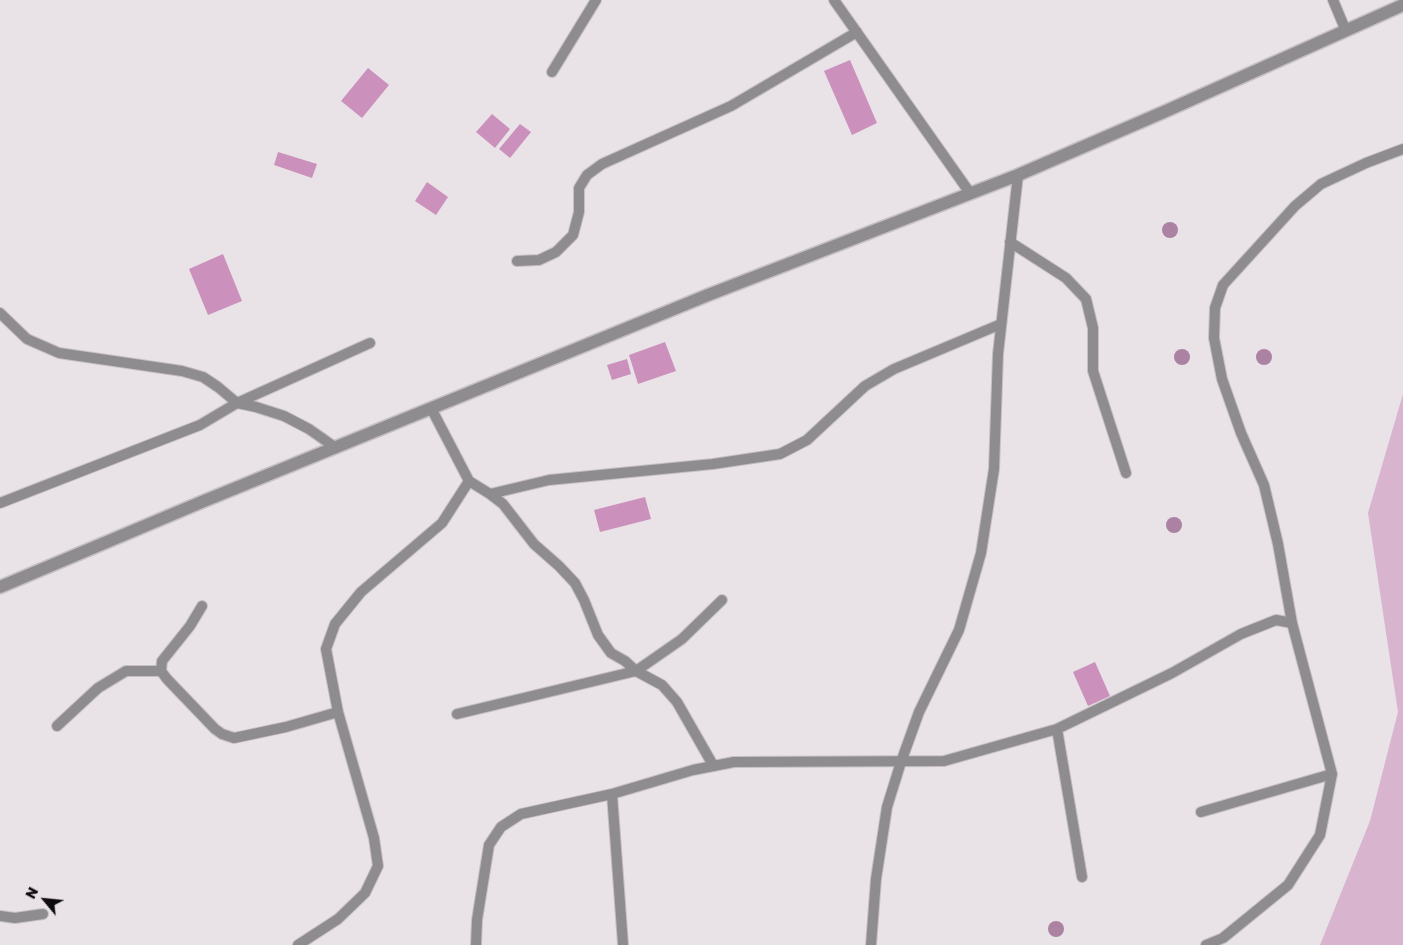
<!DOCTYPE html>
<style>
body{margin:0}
#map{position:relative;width:1403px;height:945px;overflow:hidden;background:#e9e2e7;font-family:"Golos Text",sans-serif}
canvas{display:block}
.north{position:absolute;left:20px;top:875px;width:50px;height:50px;-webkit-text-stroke:4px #e9e2e7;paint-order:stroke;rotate:298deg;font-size:14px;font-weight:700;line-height:20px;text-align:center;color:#0e0c0d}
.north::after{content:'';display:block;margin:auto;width:18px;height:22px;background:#0e0c0d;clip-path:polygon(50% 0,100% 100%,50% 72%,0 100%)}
</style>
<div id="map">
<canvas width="1403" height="945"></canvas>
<div class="north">N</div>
</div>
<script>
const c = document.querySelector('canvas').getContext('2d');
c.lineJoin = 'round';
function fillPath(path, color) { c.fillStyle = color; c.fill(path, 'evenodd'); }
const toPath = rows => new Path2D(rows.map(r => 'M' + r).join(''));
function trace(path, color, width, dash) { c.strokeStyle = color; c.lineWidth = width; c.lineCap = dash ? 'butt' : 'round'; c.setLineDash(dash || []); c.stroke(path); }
const green = toPath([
 [1403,394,1403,945,1320,945,1370,821,1398,712,1368,513]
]);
const building = toPath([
 [850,60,877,123,852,135,824,71],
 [368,68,389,85,362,118,341,101],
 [492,114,510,129,495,148,476,132],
 [520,124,531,132,510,158,499,149],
 [278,152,317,164,312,178,274,165],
 [427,182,448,197,436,215,415,201],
 [223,254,242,301,208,315,189,269],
 [665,342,676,371,638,384,629,355],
 [627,359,631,374,612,380,607,365],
 [645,497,651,519,600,532,594,510],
 [1095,662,1110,696,1088,706,1073,672]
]);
const service = toPath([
 [834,0,970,193],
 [1333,0,1346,31],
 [552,72,596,0],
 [1010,242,1066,278,1086,299,1093,328,1093,371,1126,473],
 [517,261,539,260,556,252,573,235,579,212,579,188,587,175,602,164,731,106,857,32],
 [0,313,27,339,59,353,182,371,203,377,218,387,237,403,256,407,284,416,309,429,336,448],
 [469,481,490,494,503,504,534,544,559,566,575,583,584,600,598,635,611,653,625,661,636,671,662,685,677,702,713,765],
 [490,494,549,480,713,464,780,454,807,440,865,386,894,369,1001,324],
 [0,503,200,425,237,403,370,343],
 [202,606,190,626,162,661,161,671,167,679,215,729,222,734,234,738,286,727,338,712],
 [457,714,636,671,682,639,722,600],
 [57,726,98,688,126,671,161,671],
 [1057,729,1082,877],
 [612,794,623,944],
 [1201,812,1332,774],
 [0,916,15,918,43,914],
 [298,945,338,919,365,893,378,866,374,838,338,712,326,649,335,624,361,592,442,523,469,481,431,408],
 [476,945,477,920,489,845,501,827,521,814,612,794,693,770,734,762,944,761,1057,729,1172,673,1241,634,1276,620,1292,623],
 [871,945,876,879,887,807,901,762,919,712,959,630,981,553,994,469,998,354,1018,175],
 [1206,945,1223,938,1288,885,1320,835,1332,774,1292,623,1278,544,1264,485,1241,433,1222,379,1214,338,1215,308,1223,285,1295,206,1321,184,1366,163,1403,149]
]);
const tertiary = toPath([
 [0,587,204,501,586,345,708,295,1018,175,1166,111,1403,5]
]);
const trees = [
 [1170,230],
 [1182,357],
 [1264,357],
 [1174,525],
 [1056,929]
];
fillPath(green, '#d8b4ce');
fillPath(building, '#cb91bc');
trace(service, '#c6c0c4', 12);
trace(tertiary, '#c6c0c4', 15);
trace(service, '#8f8c8f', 10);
trace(tertiary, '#8f8c8f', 12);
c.fillStyle = '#ab82a2';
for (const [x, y] of trees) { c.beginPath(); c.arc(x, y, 8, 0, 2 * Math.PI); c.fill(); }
</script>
